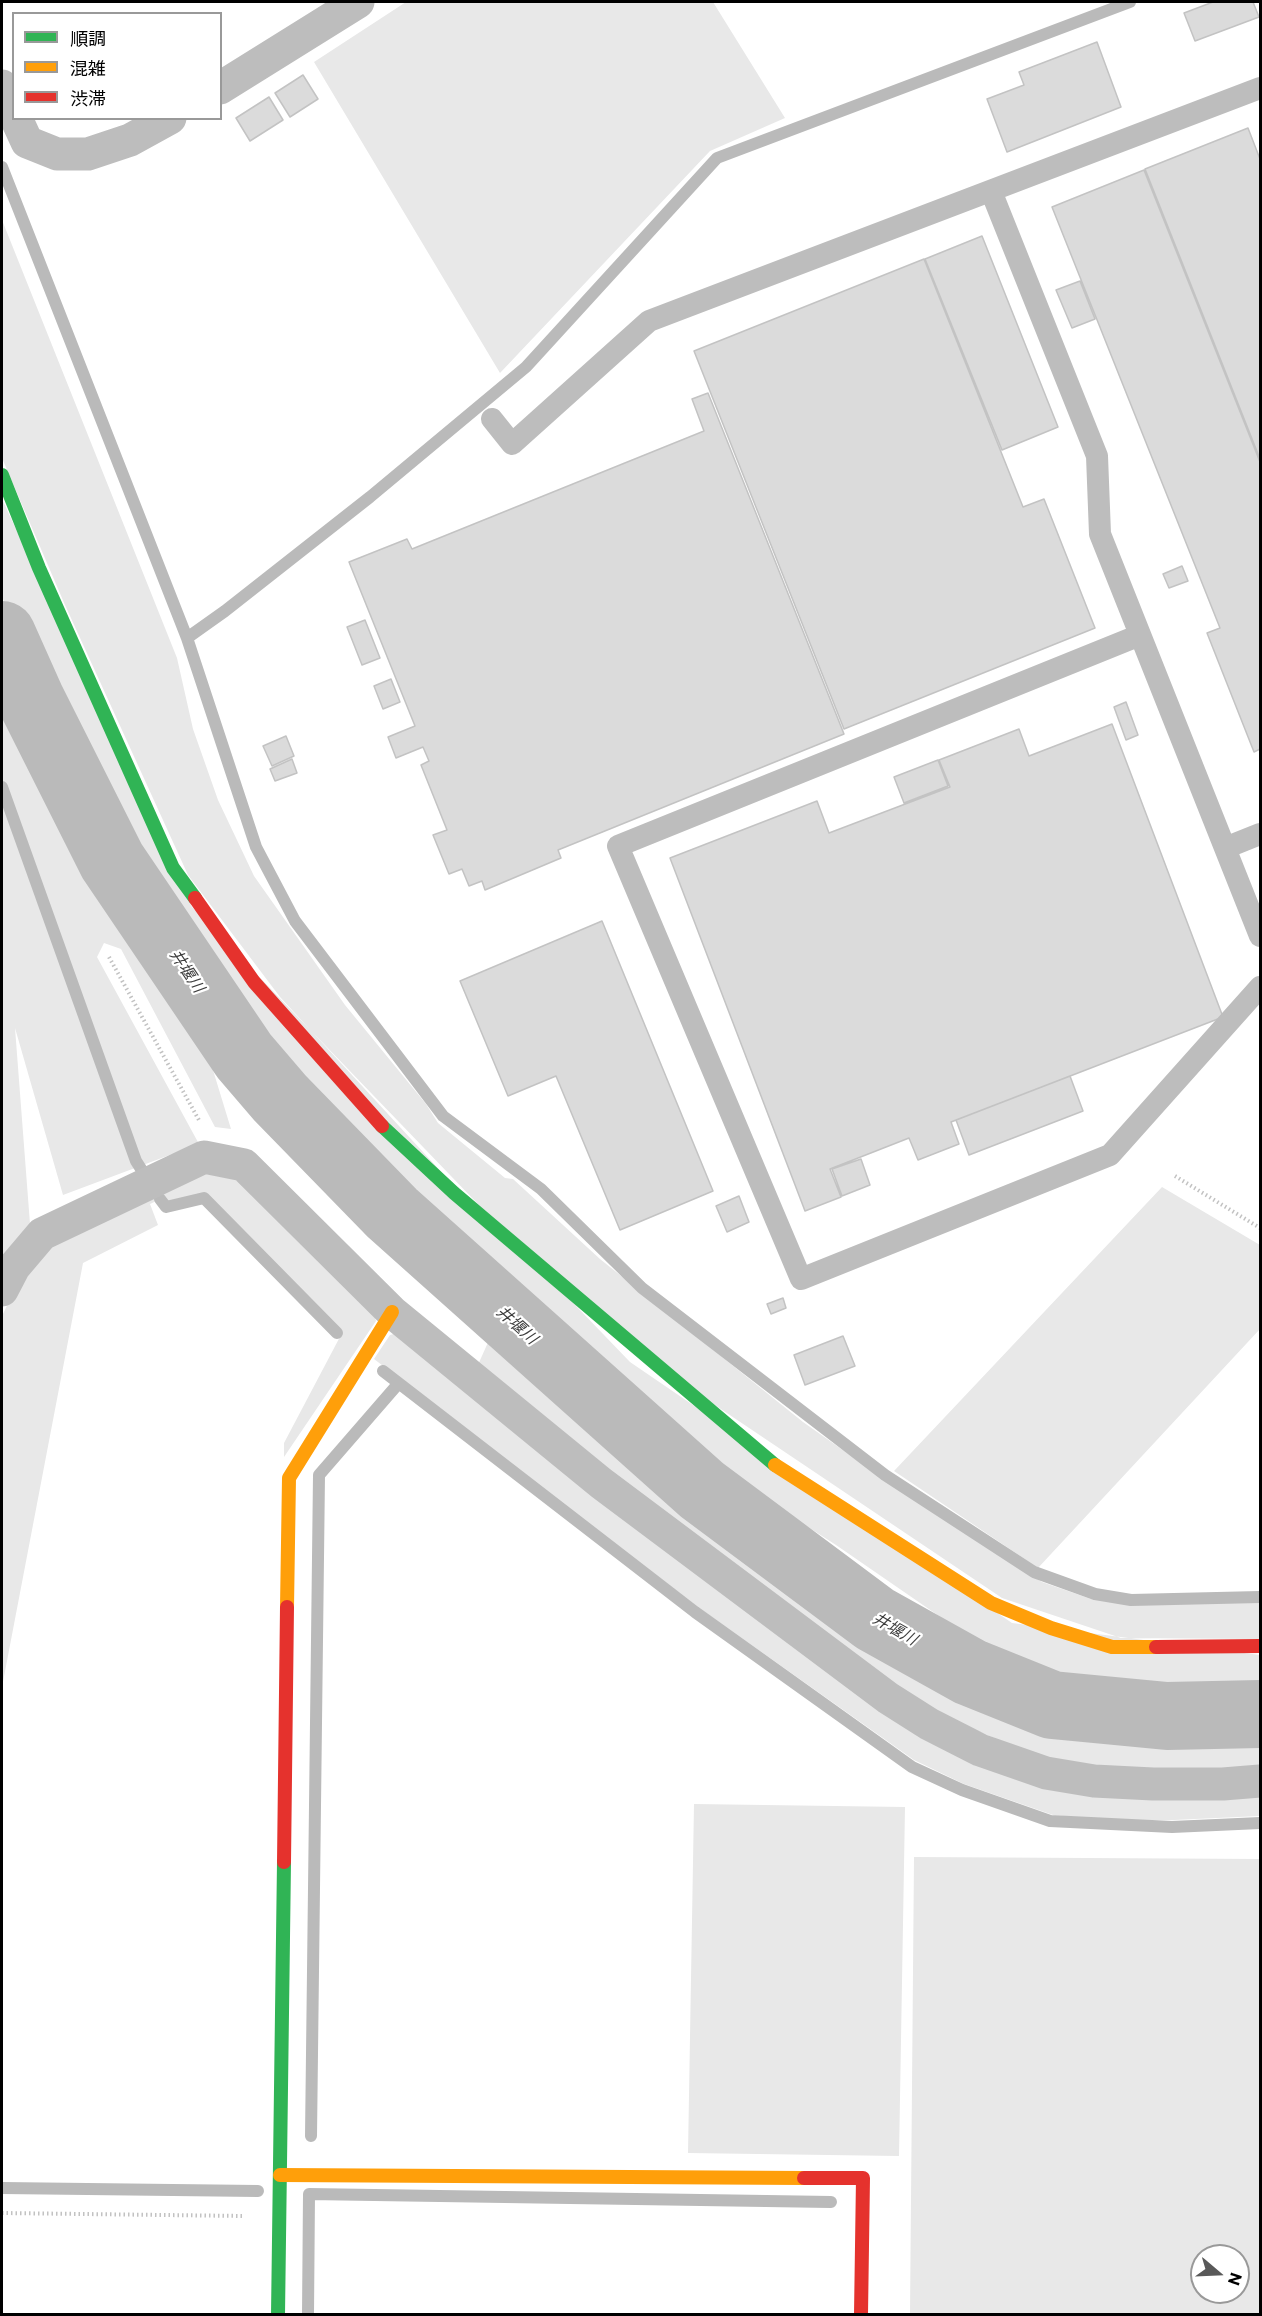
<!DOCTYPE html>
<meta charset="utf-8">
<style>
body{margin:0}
#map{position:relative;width:1262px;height:2316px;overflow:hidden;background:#fff;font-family:Commissioner,"Noto Sans JP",sans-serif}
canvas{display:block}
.frame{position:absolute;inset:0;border:3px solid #000;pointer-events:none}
.legend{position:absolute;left:12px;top:12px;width:210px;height:108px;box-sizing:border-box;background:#fff;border:2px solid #999;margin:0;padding:8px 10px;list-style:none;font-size:18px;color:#000}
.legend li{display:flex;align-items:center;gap:12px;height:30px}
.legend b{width:30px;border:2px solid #999}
.north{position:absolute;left:1190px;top:2244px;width:60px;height:60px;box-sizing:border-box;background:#fff;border:2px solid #999;border-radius:50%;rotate:109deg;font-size:16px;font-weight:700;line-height:24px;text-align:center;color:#000}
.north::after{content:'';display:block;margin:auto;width:21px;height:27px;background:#595959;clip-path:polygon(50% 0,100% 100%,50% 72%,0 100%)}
</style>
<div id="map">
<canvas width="1262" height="2316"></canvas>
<div class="frame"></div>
<ul class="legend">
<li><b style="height:8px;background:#30b455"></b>順調</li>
<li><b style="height:8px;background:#ff9f0a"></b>混雑</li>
<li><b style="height:8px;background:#e5322d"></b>渋滞</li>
</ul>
<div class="north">N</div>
</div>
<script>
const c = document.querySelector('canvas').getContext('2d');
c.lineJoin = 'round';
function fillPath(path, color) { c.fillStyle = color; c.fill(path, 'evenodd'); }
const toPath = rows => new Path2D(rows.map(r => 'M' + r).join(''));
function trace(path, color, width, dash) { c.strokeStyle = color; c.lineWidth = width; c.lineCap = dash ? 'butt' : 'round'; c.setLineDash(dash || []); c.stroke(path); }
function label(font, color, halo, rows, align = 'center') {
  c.font = font + ' Commissioner,"Noto Sans JP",sans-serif'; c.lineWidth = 4.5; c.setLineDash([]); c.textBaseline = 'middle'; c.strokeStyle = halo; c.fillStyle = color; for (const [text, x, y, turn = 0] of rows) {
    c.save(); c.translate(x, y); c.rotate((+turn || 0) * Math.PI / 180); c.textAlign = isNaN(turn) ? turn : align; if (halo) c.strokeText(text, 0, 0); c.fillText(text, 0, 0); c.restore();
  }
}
const green = toPath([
 [406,2,713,2,785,118,710,151,500,373,314,62],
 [2,220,177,658,193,729,218,800,254,876,345,1005,426,1104,438,1123,505,1178,513,1179,600,1259,803,1422,891,1484,1030,1575,1042,1582,1091,1599,1128,1604,1260,1602,1260,1639,1121,1638,1002,1598,703,1397,447,1178,280,997,188,875,65,605,2,458],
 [2,499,192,907,630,1362,1012,1623,1260,1655,1260,1691,1176,1692,1083,1685,981,1645,836,1545,726,1474,605,1381,529,1317,425,1220,287,1086,226,1004,172,926,108,813,63,727,2,597],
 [2,676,25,724,51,796,120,922,209,1057,231,1129,215,1127,121,949,104,943,97,957,199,1144,63,1195,15,1028,30,1224,2,1275],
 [198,1169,243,1173,370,1302,376,1321,284,1457,284,1443,342,1333,206,1194,170,1205,165,1197,150,1204,158,1225,83,1263,2,1687,2,1316,27,1264,52,1240],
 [1162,1187,1260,1245,1260,1329,1038,1568,894,1471],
 [494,1329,701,1509,917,1666,988,1703,1040,1723,1097,1734,1185,1738,1260,1734,1260,1769,1149,1774,1054,1764,909,1701,477,1367],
 [405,1331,968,1758,1260,1789,1260,1816,1174,1820,1108,1820,1053,1815,964,1784,914,1760,698,1607,374,1359,390,1335],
 [694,1804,905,1807,899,2156,688,2153],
 [914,1857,1260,1859,1260,2314,910,2314],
 [1202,2256,1238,2256,1238,2292,1202,2292]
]);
const stream = toPath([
 [2,167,187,638,256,847,295,921,443,1116,541,1189,642,1288,885,1475,1034,1572,1095,1594,1131,1600,1260,1597],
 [187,638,225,611,370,497,526,367,717,158,1130,2],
 [2,787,136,1161,143,1172],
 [160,1199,166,1207,204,1198,337,1333],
 [383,1371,695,1612,912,1767,962,1790,1050,1821,1172,1827,1260,1823],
 [311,2136,319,1475,398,1384],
 [2,2188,258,2191],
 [308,2314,309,2194,831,2202]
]);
const river = toPath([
 [2,635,31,700,112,861,244,1056,280,1098,392,1213,702,1490,875,1619,970,1672,1052,1705,1167,1716,1260,1714]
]);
const building = toPath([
 [1213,2,1253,2,1259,17,1195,41,1184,13,1213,2],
 [1097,42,1121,107,1007,152,987,99,1024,85,1019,72,1097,42],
 [303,75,318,99,290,117,275,93,303,75],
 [269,97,283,120,250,141,236,118,269,97],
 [1248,128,1260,159,1260,459,1145,169,1248,128],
 [1144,170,1260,462,1260,749,1254,752,1207,633,1220,628,1052,207,1144,170],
 [982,236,1058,427,1002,450,925,259,982,236],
 [924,259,1023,507,1044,499,1095,628,844,729,694,351,924,259],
 [1080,281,1095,319,1072,328,1056,290,1080,281],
 [708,393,844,734,558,850,561,858,485,890,482,881,469,886,462,869,449,874,433,835,447,830,421,765,429,761,423,747,396,758,388,737,415,726,349,562,407,539,412,549,704,431,692,399,708,393],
 [1182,566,1188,581,1169,588,1163,574,1182,566],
 [365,620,380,658,362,665,347,627,365,620],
 [391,679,400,702,383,709,374,686,391,679],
 [1126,702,1138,735,1126,740,1114,707,1126,702],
 [1112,724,1223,1017,951,1122,959,1144,918,1160,909,1138,830,1169,841,1197,805,1211,670,858,817,801,829,833,950,787,939,760,1019,729,1029,756,1112,724],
 [286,736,294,756,272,766,263,746,286,736],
 [292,759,297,773,275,781,270,769,292,759],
 [938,760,948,786,904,803,894,777,938,760],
 [602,921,713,1191,620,1230,556,1076,508,1096,460,981,602,921],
 [1070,1076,1083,1111,969,1155,956,1120,1070,1076],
 [861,1159,870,1185,842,1196,832,1169,861,1159],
 [739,1196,749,1222,727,1232,716,1206,739,1196],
 [783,1298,786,1308,771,1314,767,1304,783,1298],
 [843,1336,855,1366,805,1385,794,1355,843,1336]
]);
const path = toPath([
 [109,957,200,1122],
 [1175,1176,1260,1228],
 [2,2213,245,2216]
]);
const lane = toPath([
 [991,191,1097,456,1100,534,1260,936],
 [492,419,512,444,649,321,1260,88],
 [1140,635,618,846,801,1279,1110,1155,1260,987],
 [1225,848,1260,834]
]);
const street = toPath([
 [2,86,14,113],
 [220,88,358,2],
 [16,118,27,142,57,154,88,154,130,140,170,118],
 [2,1290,14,1267,42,1234,204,1157,244,1165,392,1312,601,1483,888,1698,929,1724,980,1750,1046,1773,1094,1781,1153,1784,1223,1784,1260,1781]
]);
const fast = toPath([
 [2,475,39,568,173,868,195,898],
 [382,1126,454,1193,775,1465],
 [278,2314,284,1862]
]);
const slow = toPath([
 [775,1465,991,1603,1051,1628,1112,1647,1156,1647],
 [287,1607,289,1478,392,1312],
 [280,2175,804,2178]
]);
const jam = toPath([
 [195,898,254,982,382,1126],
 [1156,1647,1260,1646],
 [284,1862,287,1607],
 [804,2178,863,2178,861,2314]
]);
const waterNames = [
 ["井堰川",187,971,56],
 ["井堰川",517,1325,42],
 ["井堰川",895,1629,30]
];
fillPath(green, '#e8e8e8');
trace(stream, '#bababa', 12);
trace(river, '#bababa', 68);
fillPath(building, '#dbdbdb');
trace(building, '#c3c3c3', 1.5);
trace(path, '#c2c2c2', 4, [1.5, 3]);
trace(lane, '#bdbdbd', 22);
trace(street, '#bdbdbd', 33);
trace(fast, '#30b455', 14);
trace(slow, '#ff9f0a', 14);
trace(jam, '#e5322d', 14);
label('italic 16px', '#3d3d3d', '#fff', waterNames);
</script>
